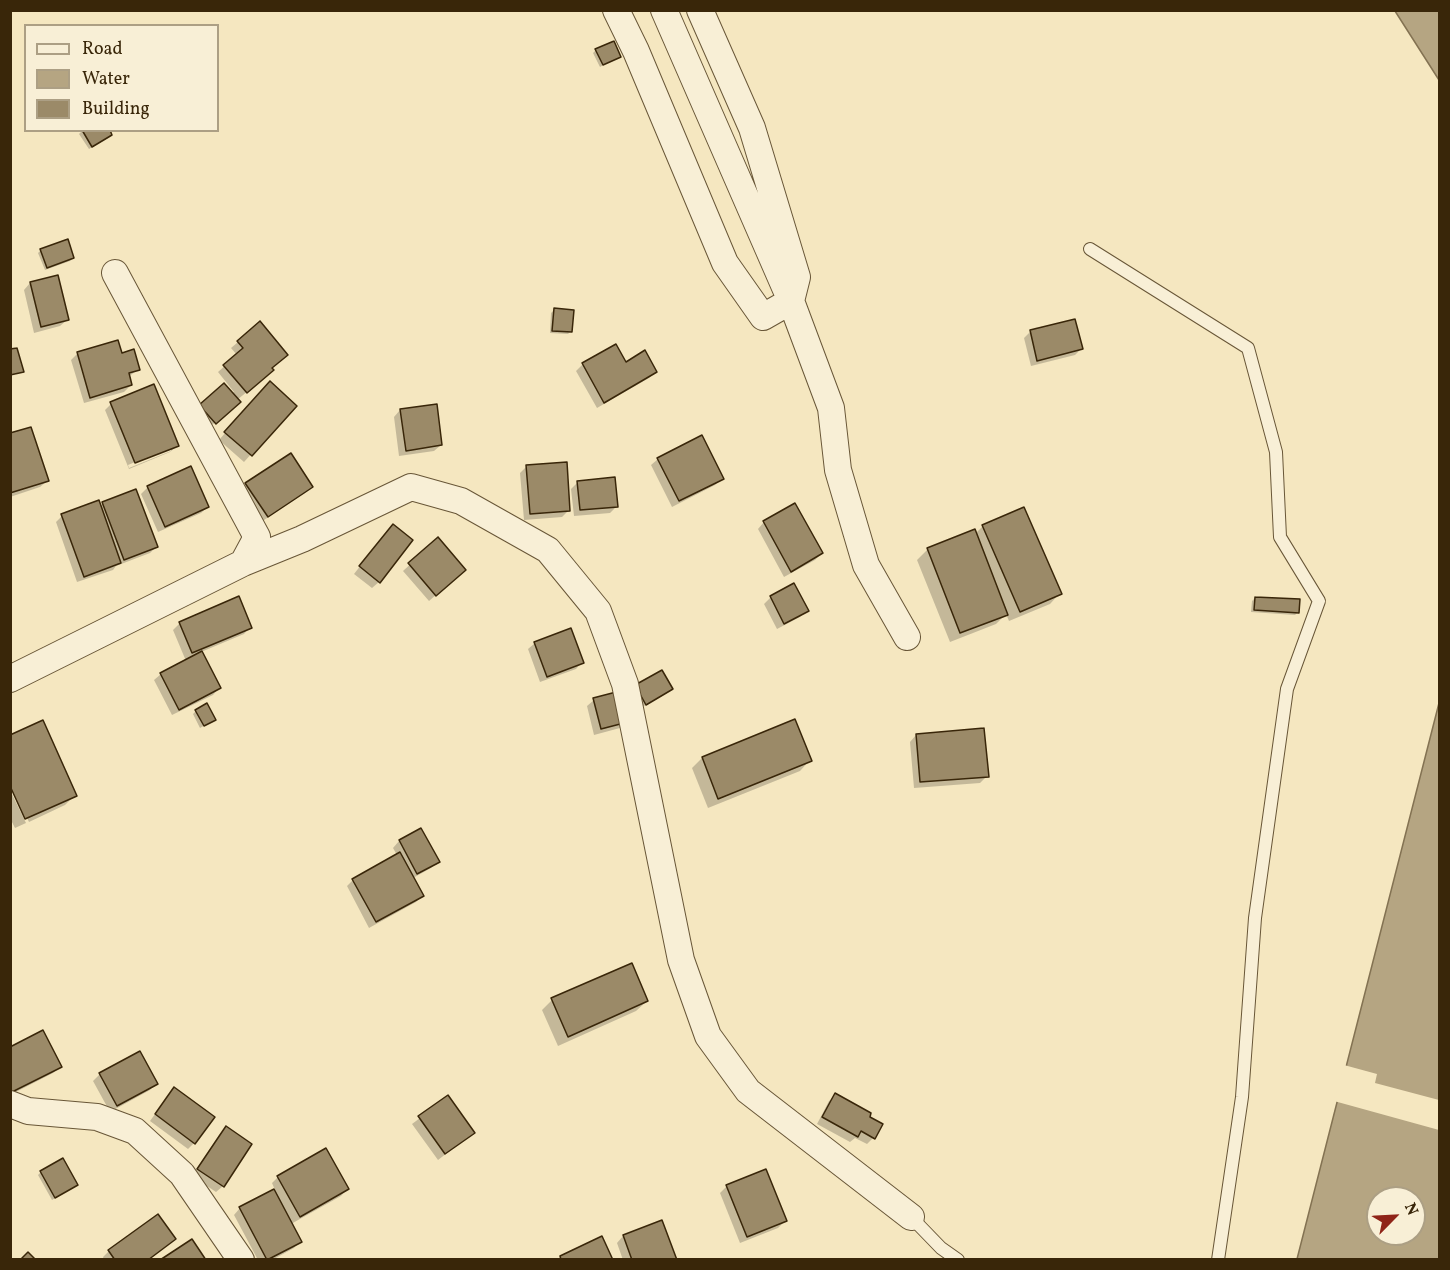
<!DOCTYPE html>
<style>
body{margin:0}
#map{position:relative;width:1450px;height:1270px;overflow:hidden;background:#f5e7c0;font-family:Vollkorn,serif}
canvas{display:block}
.frame{position:absolute;inset:0;border:12px solid #392609;pointer-events:none}
.legend{position:absolute;left:24px;top:24px;width:195px;height:108px;box-sizing:border-box;background:#f8efd6;border:2px solid #ac9f84;margin:0;padding:8px 10px;list-style:none;font-size:18px;color:#392609}
.legend li{display:flex;align-items:center;gap:12px;height:30px}
.legend b{width:30px;border:2px solid #ac9f84}
.north{position:absolute;left:1366px;top:1186px;width:60px;height:60px;box-sizing:border-box;background:#f8efd6;border:2px solid #ac9f84;border-radius:50%;rotate:66deg;font-size:16px;font-weight:700;line-height:24px;text-align:center;color:#392609}
.north::after{content:'';display:block;margin:auto;width:21px;height:27px;background:#8f2418;clip-path:polygon(50% 0,100% 100%,50% 72%,0 100%)}
</style>
<div id="map">
<canvas width="1450" height="1270"></canvas>
<div class="frame"></div>
<ul class="legend">
<li><b style="height:8px;background:#f8efd6"></b>Road</li>
<li><b style="height:16px;background:#b5a582"></b>Water</li>
<li><b style="height:16px;background:#9b8a68"></b>Building</li>
</ul>
<div class="north">N</div>
</div>
<script>
const c = document.querySelector('canvas').getContext('2d');
c.lineJoin = 'round';
function fillPath(path, color) { c.fillStyle = color; c.fill(path, 'evenodd'); }
const toPath = rows => new Path2D(rows.map(r => 'M' + r).join(''));
function trace(path, color, width, dash) { c.strokeStyle = color; c.lineWidth = width; c.lineCap = dash ? 'butt' : 'round'; c.setLineDash(dash || []); c.stroke(path); }
const water = toPath([
 [1395,11,1439,11,1439,80,1395,11],
 [1439,703,1439,1259,1297,1259,1439,703],
 [1378,1198,1414,1198,1414,1234,1378,1234,1378,1198]
]);
const pier = toPath([
 [1344,1065,1377,1074,1375,1083,1439,1100,1439,1130,1334,1101]
]);
const shadow = toPath([
 [596,50,619,56,600,67,593,53],
 [83,130,108,138,89,149,79,134],
 [41,250,73,258,70,261,45,270,38,253],
 [56,277,67,320,60,326,34,333,24,290,30,283],
 [554,310,571,331,568,334,550,333,551,313],
 [1074,321,1081,349,1075,355,1031,366,1024,338,1030,332],
 [238,342,271,369,265,377,237,400,238,402,212,425,197,409,234,392,218,372,237,355,231,348],
 [615,346,625,364,655,372,649,378,597,408,576,371,583,364],
 [78,353,121,355,139,369,128,377,131,385,124,392,84,403,71,360],
 [263,390,295,406,244,462,219,440],
 [111,404,177,446,170,452,129,469,105,410],
 [171,447,171,451,129,468,128,465],
 [400,410,441,445,434,451,399,456,394,417],
 [10,435,47,481,40,487,10,497],
 [658,459,722,479,715,485,672,507,651,465],
 [527,466,569,510,562,517,524,520,520,473],
 [578,482,617,506,610,513,574,516,571,489],
 [246,484,311,487,305,493,261,522,240,491],
 [148,487,208,507,201,513,158,532,141,494],
 [103,503,156,547,150,553,116,566,113,570,77,582,56,522,62,516,100,507],
 [764,522,822,553,815,560,784,577,758,529],
 [983,526,1060,593,1050,604,1009,621,1006,614,996,624,950,642,917,560,927,550,974,531,975,534],
 [386,533,379,582,372,588,354,574],
 [438,539,458,576,429,601,403,571],
 [771,597,807,610,800,617,777,629,764,604],
 [1255,598,1298,612,1295,615,1251,612,1252,601],
 [180,623,250,627,244,634,201,652,219,688,213,695,172,715,154,680,161,674,186,661,173,630],
 [535,643,582,662,576,669,540,682,528,649],
 [633,689,668,692,642,707],
 [594,700,626,722,620,728,594,735,587,706],
 [196,711,214,720,200,728,193,714],
 [916,735,987,776,980,783,914,788,910,742],
 [702,758,810,760,800,771,708,808,692,768],
 [10,783,75,795,65,805,29,822],
 [10,790,26,823,15,828,10,818],
 [421,830,438,861,431,868,413,878,422,896,416,902,369,928,347,886,353,880,397,855,393,848,399,841],
 [552,1000,647,1001,636,1011,558,1046,542,1010],
 [43,1032,60,1067,53,1073,10,1095],
 [139,1053,156,1083,150,1090,110,1112,93,1081,100,1074],
 [836,1095,873,1138,867,1144,855,1138,850,1142,817,1124,829,1101],
 [168,1096,194,1143,188,1149,150,1121],
 [448,1097,473,1133,438,1160,412,1124],
 [226,1128,223,1186,216,1192,192,1176,219,1135],
 [41,1172,77,1185,52,1200,38,1175],
 [278,1177,347,1189,341,1196,291,1224,300,1241,294,1248,272,1260,258,1260,234,1215,240,1208,275,1190,272,1183],
 [727,1186,785,1221,778,1228,740,1243,720,1193],
 [661,1222,675,1260,623,1260,617,1243,623,1236],
 [174,1239,149,1260,104,1260,103,1257,109,1251]
]);
const building = toPath([
 [614,41,621,57,603,65,595,49,614,41],
 [82,130,110,130,112,135,92,147,82,130],
 [68,239,74,258,47,268,40,249,68,239],
 [58,275,69,320,41,327,30,282,58,275],
 [554,308,574,310,572,332,552,331,554,308],
 [1075,319,1083,349,1037,361,1030,330,1075,319],
 [260,321,288,355,272,368,274,370,247,393,223,365,243,348,237,341,260,321],
 [118,340,122,353,134,349,140,370,129,373,132,385,90,398,77,352,118,340],
 [616,344,626,362,645,350,657,372,604,403,582,363,616,344],
 [17,348,24,372,10,375,10,349,17,348],
 [270,381,297,406,252,456,224,432,270,381],
 [224,383,241,402,216,424,199,405,224,383],
 [154,384,179,446,135,463,110,402,154,384],
 [437,404,442,445,406,451,400,409,437,404],
 [31,427,49,481,10,493,10,433,31,427],
 [702,435,724,479,679,501,657,458,702,435],
 [291,453,313,487,268,517,245,483,291,453],
 [567,462,570,511,530,514,526,465,567,462],
 [191,466,209,507,165,527,147,486,191,466],
 [615,477,618,507,580,510,577,481,615,477],
 [136,489,158,547,124,560,102,502,136,489],
 [99,500,121,563,84,577,61,514,99,500],
 [795,503,823,553,791,572,763,521,795,503],
 [1024,507,1062,594,1020,612,982,525,1024,507],
 [393,524,413,540,380,583,359,566,393,524],
 [975,529,1008,615,960,633,927,548,975,529],
 [438,537,466,570,436,596,408,563,438,537],
 [794,583,809,611,784,624,770,596,794,583],
 [239,596,252,628,192,653,179,622,239,596],
 [1255,597,1300,599,1299,613,1254,610,1255,597],
 [571,628,584,663,547,677,534,642,571,628],
 [202,651,221,688,179,710,160,673,202,651],
 [662,670,673,689,646,705,635,685,662,670],
 [620,691,628,722,601,729,593,698,620,691],
 [207,703,216,720,204,726,195,710,207,703],
 [795,719,812,761,718,799,702,757,795,719],
 [43,720,77,796,25,819,10,786,10,735,43,720],
 [984,728,989,777,920,782,916,734,984,728],
 [421,828,440,862,417,874,399,840,421,828],
 [400,852,424,896,376,922,352,879,400,852],
 [632,963,648,1001,568,1037,551,998,632,963],
 [43,1030,62,1067,10,1093,10,1047,43,1030],
 [140,1051,158,1084,117,1106,99,1073,140,1051],
 [174,1087,215,1117,195,1144,155,1114,174,1087],
 [835,1093,871,1113,870,1117,883,1124,875,1139,861,1131,858,1137,822,1117,835,1093],
 [448,1095,475,1133,445,1154,418,1116,448,1095],
 [226,1126,252,1144,224,1187,197,1169,226,1126],
 [326,1148,349,1189,300,1217,277,1176,326,1148],
 [63,1158,78,1185,55,1198,40,1171,63,1158],
 [766,1169,787,1221,747,1237,726,1185,766,1169],
 [274,1189,302,1242,267,1260,239,1207,274,1189],
 [158,1214,176,1239,148,1260,115,1260,108,1250,158,1214],
 [662,1220,677,1260,632,1260,623,1235,662,1220],
 [602,1236,613,1260,561,1260,560,1256,602,1236],
 [192,1239,206,1260,160,1260,192,1239],
 [28,1252,36,1260,20,1260,28,1252]
]);
const lane = toPath([
 [1090,249,1248,348,1276,452,1280,537,1319,601,1287,689,1255,918,1242,1097,1218,1260],
 [911,1217,941,1248,958,1260]
]);
const street = toPath([
 [616,10,636,51,725,263,763,317,791,301,797,277,752,128,700,10],
 [664,10,791,301,831,408,838,470,866,565,907,637],
 [243,563,302,539,411,487,461,501,548,550,598,611,625,684,681,960,708,1036,748,1091,911,1217],
 [10,679,243,563,257,537,115,273],
 [10,1104,28,1111,97,1117,135,1131,182,1174,241,1260]
]);
fillPath(water, '#b5a582');
trace(water, '#837252', 1.5);
fillPath(pier, '#f5e7c0');
fillPath(shadow, '#0003');
fillPath(building, '#9b8a68');
trace(building, '#392609', 1.5);
trace(lane, '#685637', 14);
trace(street, '#685637', 28);
trace(lane, '#f8efd6', 12);
trace(street, '#f8efd6', 26);
</script>
